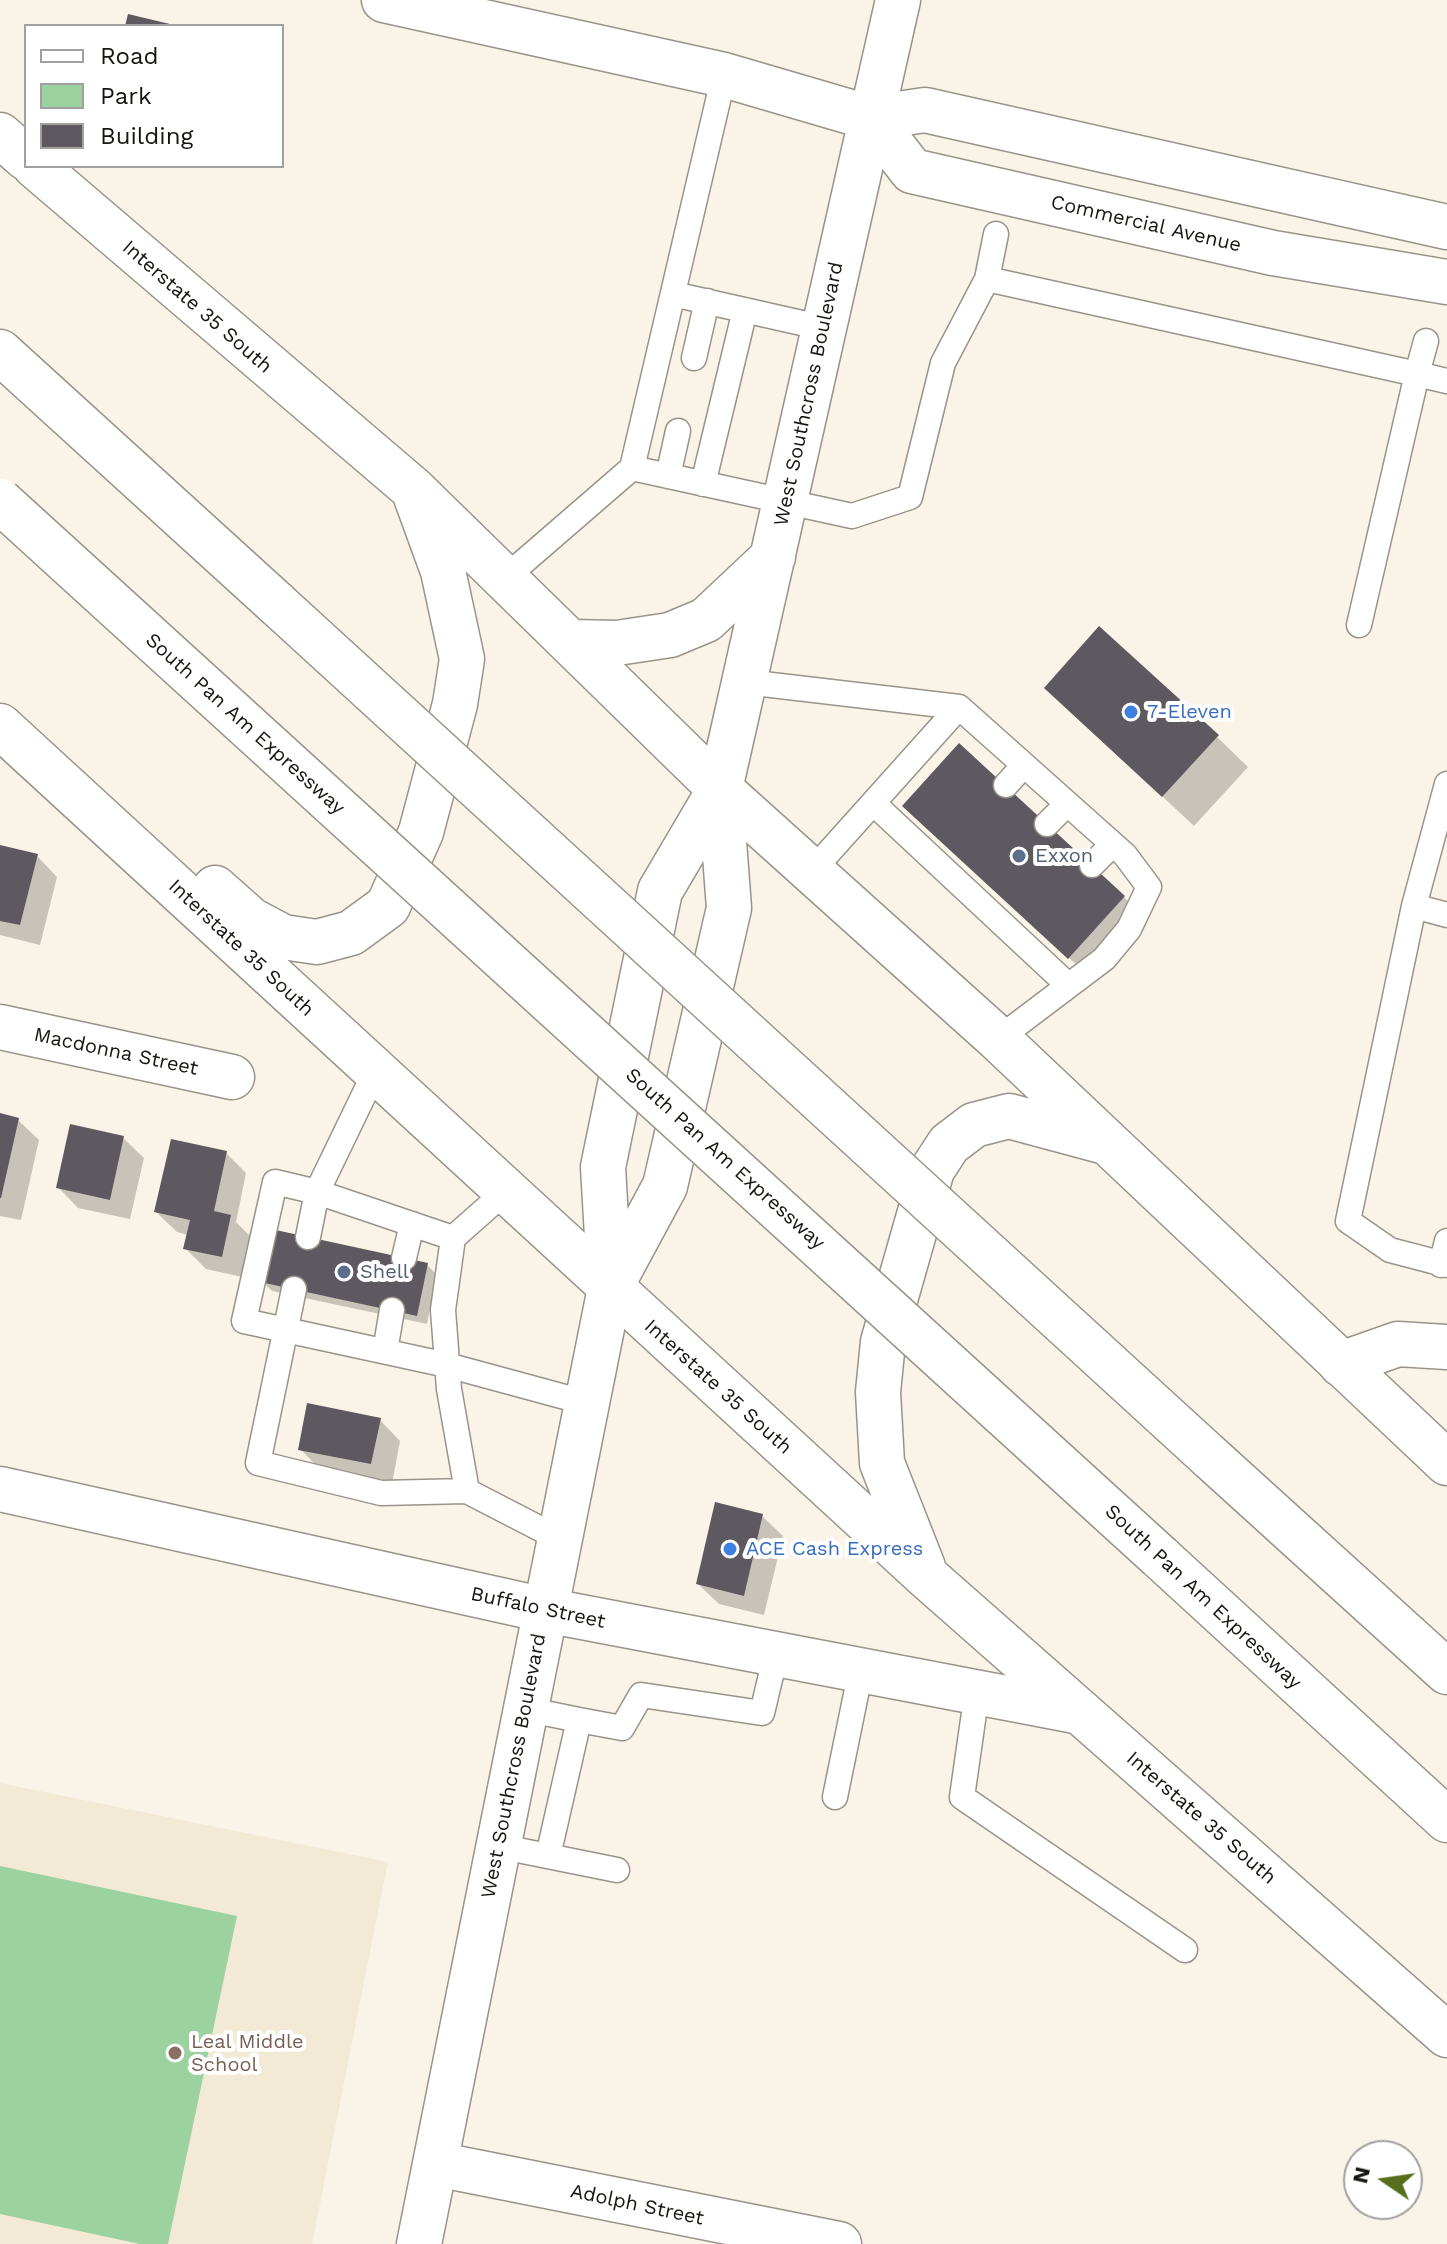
<!DOCTYPE html>
<style>
body{margin:0}
#map{position:relative;width:1447px;height:2244px;overflow:hidden;background:#faf4e8;font-family:"Work Sans",sans-serif}
canvas{display:block}
.legend{position:absolute;left:24px;top:24px;width:260px;height:144px;box-sizing:border-box;background:#fff;border:2px solid #a2a1a0;margin:0;padding:10px 14px;list-style:none;font-size:24px;color:#171511}
.legend li{display:flex;align-items:center;gap:16px;height:40px}
.legend b{width:40px;border:2px solid #a2a1a0}
.north{position:absolute;left:1343px;top:2140px;width:80px;height:80px;box-sizing:border-box;background:#fff;border:2px solid #a2a1a0;border-radius:50%;rotate:283deg;font-size:22px;font-weight:700;line-height:32px;text-align:center;color:#171511}
.north::after{content:'';display:block;margin:auto;width:28px;height:36px;background:#596e1d;clip-path:polygon(50% 0,100% 100%,50% 72%,0 100%)}
</style>
<div id="map">
<canvas width="1447" height="2244"></canvas>
<ul class="legend">
<li><b style="height:10px;background:#fff"></b>Road</li>
<li><b style="height:22px;background:#9cd29f"></b>Park</li>
<li><b style="height:22px;background:#5e5861"></b>Building</li>
</ul>
<div class="north">N</div>
</div>
<script>
const c = document.querySelector('canvas').getContext('2d');
c.lineJoin = 'round';
function fillPath(path, color) { c.fillStyle = color; c.fill(path, 'evenodd'); }
const toPath = rows => new Path2D(rows.map(r => 'M' + r).join(''));
function trace(path, color, width, dash) { c.strokeStyle = color; c.lineWidth = width; c.lineCap = dash ? 'butt' : 'round'; c.setLineDash(dash || []); c.stroke(path); }
function label(font, color, halo, rows, align = 'center') {
  c.font = font + ' "Work Sans",sans-serif'; c.lineWidth = 8; c.setLineDash([]); c.textBaseline = 'middle'; c.strokeStyle = halo; c.fillStyle = color; for (const [text, x, y, turn = 0] of rows) {
    c.save(); c.translate(x, y); c.rotate((+turn || 0) * Math.PI / 180); c.textAlign = isNaN(turn) ? turn : align; if (halo) c.strokeText(text, 0, 0); c.fillText(text, 0, 0); c.restore();
  }
}
const education = toPath([
 [0,1783,388,1862,312,2244,0,2244]
]);
const green = toPath([
 [0,1866,237,1916,168,2244,140,2244,0,2214]
]);
const shadow = toPath([
 [1046,688,1217,737,1248,767,1194,826],
 [914,816,1124,897,1134,907,1079,967],
 [0,847,37,856,57,877,40,945,0,935],
 [0,1115,18,1120,39,1140,21,1220,0,1216],
 [123,1138,144,1158,130,1219,78,1208,58,1187],
 [226,1153,246,1173,236,1222,251,1237,242,1277,206,1269,185,1248,188,1235,177,1232,156,1212],
 [427,1265,437,1275,427,1324,272,1291,262,1281],
 [380,1420,400,1441,392,1484,321,1470,300,1449],
 [762,1516,783,1536,764,1615,719,1604,698,1584]
]);
const building = toPath([
 [128,14,174,25,174,26,125,26],
 [1099,626,1219,735,1162,797,1044,688],
 [959,743,1125,896,1068,959,902,806],
 [0,845,38,854,20,925,0,921],
 [0,1113,19,1118,1,1198,0,1198],
 [70,1124,124,1136,110,1200,56,1188],
 [171,1139,227,1151,214,1211,231,1215,222,1257,183,1249,190,1220,154,1212],
 [271,1229,428,1263,417,1316,260,1282],
 [307,1403,381,1418,371,1464,298,1450],
 [715,1502,763,1514,744,1596,696,1584]
]);
const service = toPath([
 [996,234,987,279,1417,374,1426,341],
 [673,294,824,328],
 [694,358,707,301],
 [632,468,724,75],
 [668,476,678,431],
 [703,484,745,310],
 [506,577,632,468,852,516,910,497,943,363,987,279],
 [1359,625,1417,374,1447,381],
 [746,682,959,707,1125,855,1149,887,1129,929,1104,959,998,1039],
 [1447,784,1414,906,1348,1221,1390,1250,1447,1265],
 [1006,785,1024,765],
 [873,803,1068,985],
 [1047,824,1067,804],
 [1092,865,1112,845],
 [812,871,959,707],
 [1414,906,1447,915],
 [375,1072,317,1192,453,1238,505,1192],
 [308,1237,317,1192,275,1182,244,1321,447,1365,587,1403],
 [453,1238,443,1310,449,1389,467,1491,560,1539],
 [404,1258,412,1224],
 [1441,1265,1447,1241],
 [294,1289,258,1463,381,1493,467,1491],
 [385,1351,392,1310],
 [977,1692,962,1797,1185,1950],
 [525,1709,579,1720],
 [835,1797,861,1670],
 [498,1846,617,1870],
 [548,1856,579,1720,622,1728,641,1695,762,1713,776,1654]
]);
const minor = toPath([
 [0,1027,232,1077],
 [1341,1364,1398,1344,1447,1347],
 [0,1489,545,1610,1080,1712],
 [436,2164,839,2244]
]);
const tertiary = toPath([
 [384,0,724,75,871,118,925,110,1447,227],
 [871,118,912,171,1273,253,1447,282]
]);
const secondary = toPath([
 [0,135,26,158],
 [35,166,413,489,720,789,998,1039,1447,1463],
 [572,642,617,643,670,635,706,620,773,557],
 [0,726,927,1577,1447,2035],
 [215,888,251,920,283,937,317,942,351,933,388,906,421,832,455,704,462,659,443,571,416,497],
 [610,1288,665,1186,729,908,720,789,898,0],
 [923,1567,882,1463,878,1392,883,1342,932,1170,949,1144,974,1125,1009,1116,1102,1141],
 [419,2244,610,1288,603,1167,660,891,720,789]
]);
const motorway = toPath([
 [0,352,277,604],
 [1210,1457,1447,1672],
 [1160,1557,1447,1820]
]);
const motorwayBridge = toPath([
 [0,501,1160,1557],
 [277,604,1210,1457]
]);
const markers = [
 [1131,712,8,"#3f7fe0"],
 [1019,856,8,"#5c6f8a"],
 [344,1272,8,"#5c6f8a"],
 [730,1549,8,"#3f7fe0"],
 [175,2053,8,"#8d6e63"]
];
const streetNames = [
 ["Commercial Avenue",1146,224,13],
 ["Interstate 35 South",197,307,41],
 ["West Southcross Boulevard",809,394,-78],
 ["South Pan Am Expressway",245,724,42],
 ["Interstate 35 South",241,948,43],
 ["Macdonna Street",116,1052,12],
 ["South Pan Am Expressway",725,1159,42],
 ["Interstate 35 South",718,1387,42],
 ["South Pan Am Expressway",1203,1597,43],
 ["Buffalo Street",538,1608,12],
 ["West Southcross Boulevard",514,1766,-79],
 ["Interstate 35 South",1201,1818,41],
 ["Adolph Street",637,2205,12]
];
const shopNames = [
 ["7-Eleven",1147,712],
 ["ACE Cash Express",746,1549]
];
const serviceNames = [
 ["Exxon",1035,856],
 ["Shell",360,1272]
];
const educationNames = [
 ["Leal Middle",191,2042],
 ["School",191,2065]
];
fillPath(education, '#f2ead4');
fillPath(green, '#9cd29f');
fillPath(shadow, '#0003');
fillPath(building, '#5e5861');
trace(service, '#999389', 27);
trace(minor, '#999389', 47);
trace(tertiary, '#999389', 47);
trace(secondary, '#999389', 47);
trace(motorway, '#999389', 47);
trace(service, '#fff', 24);
trace(minor, '#fff', 44);
trace(tertiary, '#fff', 44);
trace(secondary, '#fff', 44);
trace(motorway, '#fff', 44);
trace(motorwayBridge, '#999389', 47, []);
trace(motorwayBridge, '#fff', 44);
for (const [x, y, r, color] of markers) { const dot = new Path2D(); dot.arc(x, y, r, 0, 2 * Math.PI); c.fillStyle = color; c.fill(dot); trace(dot, '#fff', 3); }
label('20px', '#171511', '#fff', streetNames);
label('20px', '#366cbe', '#fff', shopNames, 'left');
label('20px', '#4e5e75', '#fff', serviceNames, 'left');
label('20px', '#785e54', '#fff', educationNames, 'left');
</script>
